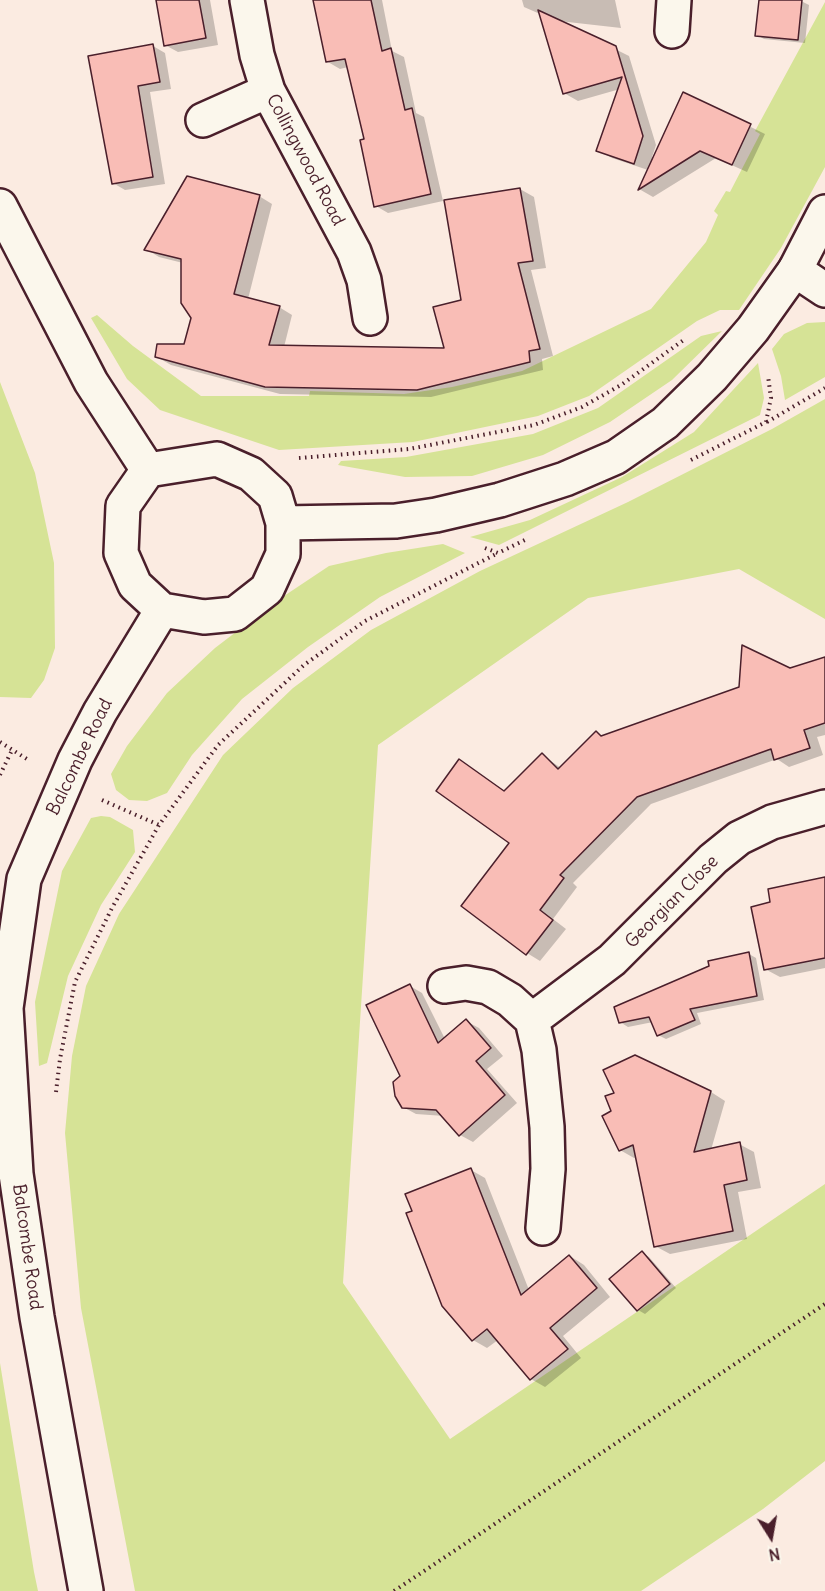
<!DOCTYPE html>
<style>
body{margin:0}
#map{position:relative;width:825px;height:1591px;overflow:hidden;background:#fbebe1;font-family:Delius,sans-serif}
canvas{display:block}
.north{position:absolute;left:741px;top:1507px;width:60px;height:60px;-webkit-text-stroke:4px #fbf7ec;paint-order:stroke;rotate:169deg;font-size:16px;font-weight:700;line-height:24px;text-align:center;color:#4a1f2b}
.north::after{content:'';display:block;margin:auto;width:21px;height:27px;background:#4a1f2b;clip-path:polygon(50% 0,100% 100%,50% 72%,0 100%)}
</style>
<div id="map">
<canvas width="825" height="1591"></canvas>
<div class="north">N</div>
</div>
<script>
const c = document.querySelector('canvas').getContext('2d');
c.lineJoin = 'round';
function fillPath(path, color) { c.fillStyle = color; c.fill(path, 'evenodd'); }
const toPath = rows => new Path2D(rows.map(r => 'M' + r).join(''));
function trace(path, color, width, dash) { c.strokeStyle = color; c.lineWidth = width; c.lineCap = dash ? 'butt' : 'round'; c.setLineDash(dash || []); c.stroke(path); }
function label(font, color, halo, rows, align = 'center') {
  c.font = font + ' Delius,sans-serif'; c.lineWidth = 5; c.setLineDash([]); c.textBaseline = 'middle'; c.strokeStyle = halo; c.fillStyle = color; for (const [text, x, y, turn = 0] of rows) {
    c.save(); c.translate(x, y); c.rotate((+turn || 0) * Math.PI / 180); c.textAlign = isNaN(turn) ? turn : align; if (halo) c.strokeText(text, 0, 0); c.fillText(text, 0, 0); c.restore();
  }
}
const green = toPath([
 [825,2,825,167,781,248,739,310,720,310,697,321,589,396,538,416,413,442,279,450,160,410,127,379,91,318,97,315,133,346,201,396,309,396,310,391,404,394,452,387,522,371,651,309,706,242,718,215,714,211,726,191,730,192,760,134,755,131],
 [825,322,825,377,785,400,781,376,772,349,784,334,807,323],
 [722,331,672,380,610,422,543,455,472,476,405,477,338,465,341,461,406,457,533,434,598,408,701,336],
 [758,363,764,398,760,415,499,545,470,537,530,520,622,477,694,432],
 [0,382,35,473,54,563,55,648,44,680,31,698,0,697],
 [825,399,825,619,739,569,588,598,378,745,343,1283,450,1439,825,1184,825,1461,763,1509,641,1591,135,1591,81,1308,65,1133,72,1056,86,986,119,914,223,755,293,688,371,630,480,571,628,502,772,429],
 [443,544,465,553,380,597,308,647,242,699,192,755,167,793,147,801,129,800,116,790,111,774,127,746,167,693,215,648,278,600,329,566,386,553],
 [101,816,110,817,133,830,135,852,101,905,68,976,47,1063,39,1066,35,1002,62,871,91,818],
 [0,1363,34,1572,38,1591,0,1591]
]);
const shadow = toPath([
 [157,0,210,0,218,45,178,52,165,45],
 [314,0,382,0,392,51,404,57,416,113,424,117,443,201,388,213,376,206,366,140,348,67,340,69,328,62],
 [522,0,615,0,621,28,559,21,629,56,656,145,652,157,654,158,684,94,765,134,747,172,716,158,653,197,639,189,648,170,612,158,598,150,620,89,578,101,564,93,540,14,524,7],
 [760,0,801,1,809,5,805,43,764,39,757,35],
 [153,46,165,53,171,89,150,92,165,184,125,190,113,183,89,57],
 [520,189,534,197,546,268,531,270,553,356,542,359,543,370,431,397,280,394,171,365,157,357,185,345,193,318,183,263,159,257,146,249,259,196,272,204,248,299,279,307,292,315,284,347,446,349,463,301],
 [825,658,825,735,817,737,823,755,789,767,777,759,651,804,573,883,577,887,553,919,566,929,540,961,527,953,511,843,459,761,505,791,542,755,561,768,596,733,603,737],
 [825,879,825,968,780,977,765,969,772,903],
 [749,954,756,958,764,1000,697,1013,701,1024,666,1039,658,1035,653,1022,628,1027,620,1022],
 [410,986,422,993,445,1039,466,1021,479,1028,503,1056,487,1069,517,1103,473,1142,460,1135,444,1116,416,1114,403,1107,402,1076],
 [711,1092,725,1101,711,1150,739,1144,754,1152,761,1188,738,1192,747,1239,670,1254,655,1246,637,1157,634,1158,620,1150],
 [471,1170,485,1178,529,1290,570,1256,584,1265,610,1297,563,1336,581,1358,545,1387,531,1379,498,1340,487,1348,473,1340,414,1212],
 [642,1253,649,1257,676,1288,645,1314,638,1310]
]);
const building = toPath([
 [156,0,199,0,206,38,164,46,156,0],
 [313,0,371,0,382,51,391,48,405,110,412,108,431,194,374,207,360,140,364,139,345,59,326,62,313,0],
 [759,0,802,0,798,40,755,36,759,0],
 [538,10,616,46,643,136,634,164,596,151,622,77,563,94,538,10],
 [153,44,160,82,138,86,153,177,112,184,88,56,153,44],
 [683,92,751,124,732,165,700,151,638,190,683,92],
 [187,176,260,195,234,294,280,306,269,345,444,348,433,307,461,300,444,200,520,188,533,261,518,263,540,349,529,351,530,362,417,390,265,387,155,357,157,344,184,344,191,318,181,303,181,259,144,250,187,176],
 [742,645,790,668,825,657,825,723,804,730,810,748,774,760,771,749,637,797,560,875,564,878,540,910,553,920,526,955,461,906,509,843,436,791,459,759,504,791,542,753,558,769,596,731,601,736,739,687,742,645],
 [825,877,825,958,764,970,751,907,770,902,768,889,825,877],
 [749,952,757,996,690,1009,695,1020,657,1036,649,1017,619,1023,614,1007,709,966,708,961,749,952],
 [410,984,438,1043,466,1019,491,1048,476,1061,505,1095,459,1136,436,1110,402,1108,395,1096,393,1082,400,1076,366,1005,410,984],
 [635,1055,711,1091,694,1152,740,1142,747,1180,724,1185,733,1231,654,1247,633,1145,619,1151,602,1116,611,1111,605,1096,614,1093,603,1070,635,1055],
 [471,1168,521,1295,569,1255,597,1288,550,1328,568,1349,530,1380,487,1329,472,1341,442,1306,406,1213,412,1211,405,1194,471,1168],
 [642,1251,670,1284,637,1311,609,1279,642,1251]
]);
const path = toPath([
 [767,422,825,388],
 [299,458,409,449,534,425,582,407,621,385,685,339],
 [691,460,766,422,771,398,768,376],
 [485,548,498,553,525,540],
 [0,742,30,761],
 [0,775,12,750],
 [102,800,159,825],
 [56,1092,60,1059,75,982,112,908,159,825,218,745,304,665,365,621,498,553],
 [394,1591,825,1304]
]);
const street = toPath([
 [247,0,257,55,268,91,354,252,364,280,370,318],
 [672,31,674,0],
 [203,120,268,91],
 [795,270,825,290],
 [445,986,466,983,488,987,510,1000,532,1020,539,1050,547,1127,548,1169,543,1228],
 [532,1020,612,960,713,859,739,838,772,822,825,807]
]);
const secondary = toPath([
 [0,206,91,382,148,470],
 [217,459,251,474,275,496,283,523,283,554,267,589,235,614,204,617,162,610,135,585,121,553,123,506,148,470,217,459],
 [283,523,396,521,436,515,500,500,565,479,616,457,665,423,712,377,753,329,795,270,825,212],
 [86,1591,37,1317,16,1174,6,1008,24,879,75,760,100,712,162,610]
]);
const streetNames = [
 ["Collingwood Road",305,160,62],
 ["Balcombe Road",80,757,-64],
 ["Georgian Close",672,902,-45],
 ["Balcombe Road",27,1247,82]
];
fillPath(green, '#d6e396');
fillPath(shadow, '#0003');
fillPath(building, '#f9bdb6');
trace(building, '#4a1f2b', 1.5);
trace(street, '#4a1f2b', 38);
trace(secondary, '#4a1f2b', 38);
trace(path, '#4a1f2b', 4, [1.5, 4.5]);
trace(street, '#fbf7ec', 33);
trace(secondary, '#fbf7ec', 33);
label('18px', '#4a1f2b', '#fbf7ec', streetNames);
</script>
